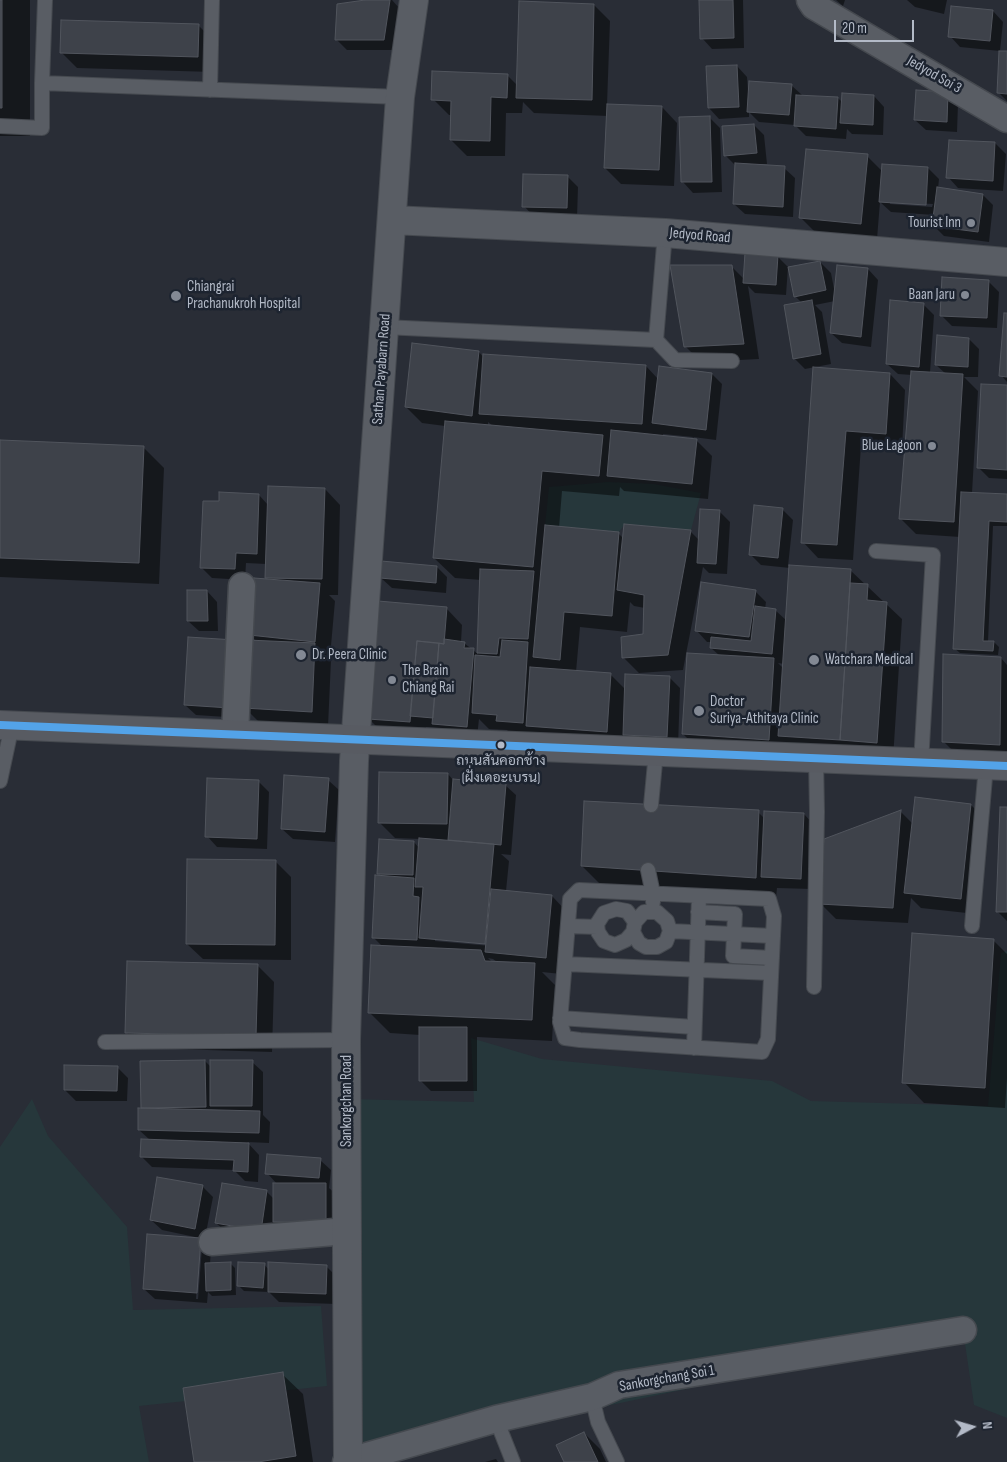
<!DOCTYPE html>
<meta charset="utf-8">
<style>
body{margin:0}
#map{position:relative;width:1007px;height:1462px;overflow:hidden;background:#292d36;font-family:"Sofia Sans Condensed",sans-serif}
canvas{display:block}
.north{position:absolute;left:947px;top:1402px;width:50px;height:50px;-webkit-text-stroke:4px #1d2430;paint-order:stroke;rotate:84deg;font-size:14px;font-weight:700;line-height:20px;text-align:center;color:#b3bac7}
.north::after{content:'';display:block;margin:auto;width:18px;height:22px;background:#b3bac7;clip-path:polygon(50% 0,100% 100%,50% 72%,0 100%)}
.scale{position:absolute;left:834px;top:20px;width:80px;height:22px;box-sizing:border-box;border:2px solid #b3bac7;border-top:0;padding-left:6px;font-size:15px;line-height:18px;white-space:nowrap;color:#b3bac7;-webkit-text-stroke:4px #1d2430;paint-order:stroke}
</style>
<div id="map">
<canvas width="1007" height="1462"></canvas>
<div class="north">N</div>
<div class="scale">20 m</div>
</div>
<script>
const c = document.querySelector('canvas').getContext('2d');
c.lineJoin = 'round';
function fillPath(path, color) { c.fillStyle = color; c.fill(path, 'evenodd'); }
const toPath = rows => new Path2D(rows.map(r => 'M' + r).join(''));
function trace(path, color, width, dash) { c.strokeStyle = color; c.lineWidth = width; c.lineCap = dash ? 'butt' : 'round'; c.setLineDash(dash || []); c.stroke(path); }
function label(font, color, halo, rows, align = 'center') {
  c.font = font + ' "Sofia Sans Condensed",Sarabun,sans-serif'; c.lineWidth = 5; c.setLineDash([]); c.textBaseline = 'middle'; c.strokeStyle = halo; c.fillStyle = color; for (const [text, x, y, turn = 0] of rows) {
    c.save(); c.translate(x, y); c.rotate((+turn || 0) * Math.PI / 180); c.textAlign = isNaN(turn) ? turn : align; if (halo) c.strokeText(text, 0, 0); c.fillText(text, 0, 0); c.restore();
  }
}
const green = toPath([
 [608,482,654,484,701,493,691,530,625,524,619,532,545,525,549,487],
 [1007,951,1007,1418,974,1405,963,1330,348,1461,347,1099,474,1102,471,1038,542,1059,772,1081,811,1101,988,1106,1001,953],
 [32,1099,48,1136,127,1227,133,1310,321,1306,327,1386,139,1406,149,1462,0,1462,0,1147]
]);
const shadow = toPath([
 [0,0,30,0,30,136,0,136],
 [375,0,392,0,400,9,395,50,347,50,337,40],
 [700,0,743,0,744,48,712,49,702,38],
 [836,0,845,0,843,6],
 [907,0,947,0,944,14,915,7],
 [594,5,610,21,607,105,662,107,677,123,674,186,621,184,605,168,608,116,534,113,523,102,522,113,506,113,505,156,467,156,451,140,452,115,449,115,433,99,507,75,518,86],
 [993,11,1003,22,1000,51,960,47,950,36],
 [198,25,214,41,213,72,77,68,61,52],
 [1007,52,1007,101,999,93],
 [737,66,747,77,748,91,791,85,802,95,838,98,843,103,874,96,884,107,883,135,852,134,847,129,846,139,806,136,795,125,759,122,749,112,749,117,719,119,709,108],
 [947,93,958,104,957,132,926,130,915,120],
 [710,118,720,128,722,192,693,193,683,182],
 [754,125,764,135,767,164,757,164,757,166,784,168,795,178,793,217,745,214,734,204,736,166,725,155],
 [995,143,1006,154,1003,191,958,188,948,177],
 [867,156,882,171,928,168,939,179,938,189,983,195,993,205,989,242,944,236,933,225,934,215,891,212,880,202,877,239,817,234,801,218],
 [890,202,933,204,932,207,890,204],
 [567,176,578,187,577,218,534,217,524,206],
 [777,256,788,267,786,295,755,293,748,286,759,359,701,362,685,346,731,266,745,280],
 [820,262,831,273,835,294,868,269,878,280,871,347,842,343,831,333,835,301,815,305,822,312,831,364,805,369,794,358,802,303,795,296],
 [988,281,999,292,997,328,952,326,941,315],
 [923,304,934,315,930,373,946,374,936,365,969,339,979,349,978,377,964,377,978,391,972,493,1007,495,1007,526,993,526,988,642,994,642,999,647,998,655,960,653,954,648,960,537,916,534,900,518,912,375,898,374,887,364],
 [1007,314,1007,382,1001,375],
 [479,352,484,358,646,366,658,379,712,374,722,384,716,440,693,437,712,456,708,499,624,491,620,487,619,496,562,491,559,528,619,534,624,539,690,531,699,540,720,512,730,522,727,574,709,573,703,567,686,654,720,656,711,648,712,642,707,642,697,631,755,591,766,602,765,609,775,610,787,621,790,568,761,565,750,554,783,510,793,520,788,566,850,570,902,619,893,759,800,757,786,742,785,755,699,750,683,734,688,654,686,654,683,670,639,673,624,658,644,635,645,608,634,606,630,602,627,632,580,627,576,672,610,674,625,689,669,677,680,688,678,747,635,745,623,734,623,747,513,737,507,730,489,729,479,719,477,737,444,734,438,728,426,727,425,738,385,735,369,719,447,609,462,625,461,642,464,643,478,654,481,580,455,578,434,558,445,426,422,423,406,407],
 [488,422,494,427,488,426],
 [663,434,693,437,692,440,663,437],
 [778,663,784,664,784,669],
 [814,369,890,374,905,390,902,449,861,446,853,560,818,558,803,542],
 [1007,387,1007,479,989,478,978,467],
 [0,441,143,447,164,468,159,584,0,577],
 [325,489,340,505,338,595,329,595,335,601,330,657,327,657,331,660,328,727,261,724,245,708,241,718,196,715,185,705,257,642,250,635,269,580,266,577,266,564,246,563,245,580,212,578,202,568,220,502,259,495,268,505],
 [437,567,447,577,446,593,392,588,381,578],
 [207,591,217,602,218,631,199,631,188,621],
 [1001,658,1007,665,1007,760,960,758,944,742],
 [448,774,454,781,505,785,516,795,511,855,501,854,509,861,506,891,552,896,567,912,561,974,542,972,555,985,552,1041,477,1037,477,1091,431,1091,421,1081,420,1035,390,1033,370,1013,383,947,373,937,382,877,379,873,414,842,419,848,420,839,395,838,379,822],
 [435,938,491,943,491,946,435,941],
 [488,958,493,959,497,962,492,962],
 [328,780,339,790,335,842,293,839,282,829],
 [258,781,269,792,267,849,217,847,207,836],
 [971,805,987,821,976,914,921,908,911,898,908,923,836,919,820,903,901,812,913,824],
 [1007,808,1007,921,997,911],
 [758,812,764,818,804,814,814,825,811,889,777,888,776,898,602,886,582,866],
 [275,861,291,877,291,960,203,959,187,944],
 [993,940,1007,954,1007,1078,1005,1108,924,1103,904,1082],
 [258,966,274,982,272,1052,142,1048,126,1032],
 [205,1061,212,1068,252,1062,263,1072,263,1115,270,1122,269,1143,247,1142,259,1155,258,1182,245,1181,234,1170,152,1167,141,1156,150,1140,139,1130,142,1109,141,1062],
 [117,1067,128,1078,127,1101,76,1101,65,1090],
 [320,1160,331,1170,329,1188,337,1195,336,1233,285,1232,274,1222,271,1240,227,1233,216,1223,267,1192,274,1199,277,1184,267,1173],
 [202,1186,213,1197,205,1238,199,1237,211,1249,210,1264,230,1263,235,1268,236,1295,212,1296,208,1292,207,1303,155,1299,144,1289,195,1237,162,1230,151,1220],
 [199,1247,202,1247,198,1299,196,1299],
 [264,1264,269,1270,326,1266,337,1277,336,1304,279,1302,269,1292,244,1291,239,1286],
 [282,1374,303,1394,313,1462,196,1462],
 [584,1433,600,1449,606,1462,565,1462],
 [496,1459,498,1462,485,1462]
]);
const building = toPath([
 [0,0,2,0,2,108,0,108,0,0],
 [365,0,390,0,384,40,335,40,337,4,365,0],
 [699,0,733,0,734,38,700,39,699,0],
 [519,1,594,4,592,100,516,98,519,1],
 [951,6,993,10,990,41,948,37,951,6],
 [61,20,199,24,198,57,60,53,61,20],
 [999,51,1007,51,1007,94,997,93,999,51],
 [737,65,739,107,708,108,706,66,737,65],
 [432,71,508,74,507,98,491,97,490,141,450,140,451,101,431,100,432,71],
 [749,81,792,84,789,115,747,112,749,81],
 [916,90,948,92,947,122,914,120,916,90],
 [842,93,874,95,873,125,840,123,842,93],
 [796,95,838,97,836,129,794,126,796,95],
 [607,104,662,106,659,170,604,168,607,104],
 [710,116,712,182,681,182,679,117,710,116],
 [754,124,757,153,724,156,722,126,754,124],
 [949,140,995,142,993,181,946,178,949,140],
 [806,149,868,154,861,224,799,218,806,149],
 [735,163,785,166,783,207,733,204,735,163],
 [882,164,928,167,926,205,879,202,882,164],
 [523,174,568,175,567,208,522,207,523,174],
 [937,187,983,194,978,232,932,226,937,187],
 [745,253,778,255,776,285,743,283,745,253],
 [820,261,826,290,794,297,788,267,820,261],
 [670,265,732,265,744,344,684,347,670,265],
 [837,265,868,268,861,337,830,333,837,265],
 [942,277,989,280,987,318,940,316,942,277],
 [812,300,821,354,793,359,784,305,812,300],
 [890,300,924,303,919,367,886,364,890,300],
 [1004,313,1007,313,1007,377,999,376,1004,313],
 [937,335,969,338,968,367,935,365,937,335],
 [412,343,479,351,472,416,405,407,412,343],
 [483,354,646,365,642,424,479,414,483,354],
 [659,366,712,373,706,430,652,423,659,366],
 [813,367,890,373,886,434,846,431,837,545,801,543,813,367],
 [911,371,963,374,954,522,899,519,911,371],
 [981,384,1007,385,1007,470,977,468,981,384],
 [445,421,603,435,599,476,542,471,533,567,433,558,445,421],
 [611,430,697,439,692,484,607,476,611,430],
 [0,440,144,446,139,563,0,558,0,440],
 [268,486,325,488,322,579,265,578,268,486],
 [219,492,259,494,257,554,236,553,235,569,200,568,203,501,219,501,219,492],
 [961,492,1007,494,1007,522,989,521,983,641,994,641,993,651,953,649,961,492],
 [754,505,783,508,778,558,749,555,754,505],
 [700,509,720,510,716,564,697,563,700,509],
 [624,524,691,530,668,655,622,658,621,637,643,634,644,595,617,590,624,524],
 [545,525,619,532,612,616,564,612,560,660,533,657,545,525],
 [381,561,437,566,436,583,380,578,381,561],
 [789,565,851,569,840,740,778,736,789,565],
 [480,569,534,571,528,639,499,638,497,654,477,653,480,569],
 [254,578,320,583,315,642,249,635,254,578],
 [701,582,756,590,749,637,695,631,701,582],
 [850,583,868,584,867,600,887,602,877,743,840,740,850,583],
 [187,590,207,590,208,621,187,621,187,590],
 [378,601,447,607,444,644,417,641,410,722,368,719,378,601],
 [755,606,776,609,772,654,710,648,711,637,751,641,755,606],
 [188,637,235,640,230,708,184,705,188,637],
 [444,639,465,642,464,648,474,648,467,727,432,724,439,643,444,644,444,639],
 [247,640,315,643,312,712,243,708,247,640],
 [502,640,528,642,523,723,496,721,497,715,472,713,475,655,500,657,502,640],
 [417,641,439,643,433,718,410,716,417,641],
 [687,653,774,658,769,740,682,734,687,653],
 [943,654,1001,657,1000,745,942,742,943,654],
 [530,667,611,673,607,732,526,726,530,667],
 [625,674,670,676,667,737,623,735,625,674],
 [379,772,448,773,447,824,378,823,379,772],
 [284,775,329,778,325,832,281,829,284,775],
 [207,778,259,780,257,839,205,837,207,778],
 [453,779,506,784,501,845,448,840,453,779],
 [915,797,971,804,961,899,904,893,915,797],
 [584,801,759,810,756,878,581,866,584,801],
 [1000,807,1007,807,1007,912,996,912,1000,807],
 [901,810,893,908,819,904,824,839,901,810],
 [764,811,804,813,801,879,761,877,764,811],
 [419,838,494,844,485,944,419,938,423,887,415,887,419,838],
 [379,839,414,841,413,875,377,874,379,839],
 [187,859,276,860,275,945,186,944,187,859],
 [375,875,414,878,413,896,419,897,417,940,372,938,375,875],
 [491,889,552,895,546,958,485,952,491,889],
 [912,933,994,939,985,1088,902,1083,912,933],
 [371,945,481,950,485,961,535,963,532,1020,368,1013,371,945],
 [127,961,258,964,256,1036,125,1033,127,961],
 [419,1027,467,1027,467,1081,419,1081,419,1027],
 [205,1060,206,1107,141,1108,140,1061,205,1060],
 [210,1060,253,1060,252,1106,210,1106,210,1060],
 [64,1065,118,1066,117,1091,64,1090,64,1065],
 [138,1108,260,1111,259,1133,138,1130,138,1108],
 [141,1139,249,1143,248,1172,233,1171,234,1160,140,1157,141,1139],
 [267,1154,321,1158,319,1178,265,1174,267,1154],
 [157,1177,203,1185,195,1229,150,1220,157,1177],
 [222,1183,267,1190,261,1231,215,1223,222,1183],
 [273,1183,326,1183,326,1223,273,1222,273,1183],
 [147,1234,201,1238,197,1293,143,1289,147,1234],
 [231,1262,231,1290,206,1291,205,1263,231,1262],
 [238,1262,265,1263,263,1288,237,1286,238,1262],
 [268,1262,327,1265,326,1294,268,1292,268,1262],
 [283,1372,296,1456,258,1462,194,1462,183,1388,283,1372],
 [584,1432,598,1462,564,1462,556,1445,584,1432]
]);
const service = toPath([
 [42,83,45,0],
 [210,90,212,0],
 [0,126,42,128,42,83,400,97],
 [384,327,656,340,675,360,732,361],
 [656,340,665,233],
 [876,551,933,555,921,763],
 [0,781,12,725],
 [651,805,656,752],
 [648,870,653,894,653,902],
 [579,890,769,899,774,916,773,936,768,1039,762,1052,580,1040,565,1038,560,1022,570,899,579,890],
 [698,912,735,914,733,956,772,958],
 [568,926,597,927],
 [972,926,986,766],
 [670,931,773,936],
 [633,932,639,943,646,947,657,947,666,942,670,931,667,921,657,912,644,912,635,922,633,932,626,940,615,945,604,941,598,932,597,924,604,913,616,909,627,911,635,922],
 [565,964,771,973],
 [814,987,817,812,816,759],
 [560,1018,694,1027],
 [105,1042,346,1040],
 [694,1048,699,896],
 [592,1397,598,1422,617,1462],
 [496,1419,513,1462]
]);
const minor = toPath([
 [810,0,814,6,1007,119],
 [235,734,242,586],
 [212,1242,347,1231],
 [346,1462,496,1419,592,1397,619,1385,963,1330]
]);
const tertiary = toPath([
 [392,220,665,233,1007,262],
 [348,1462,346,1040,354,761,400,97,414,0]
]);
const secondary = toPath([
 [0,725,1007,766]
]);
const bus1 = toPath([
 [0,725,1007,766]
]);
const markers = [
 [971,223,5,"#838994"],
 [965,295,5,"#838994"],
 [176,296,6,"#838994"],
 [932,446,5,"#838994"],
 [301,655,6,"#838994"],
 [814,660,6,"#838994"],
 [392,680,5,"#838994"],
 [699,711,6,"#838994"],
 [501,745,4.5,"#b3bac7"]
];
const busNames = [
 ["ถนนสันคอกช้าง",501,761],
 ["(ฝั่งเดอะเบรน)",501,778]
];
const streetNames = [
 ["Jedyod Soi 3",934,75,30],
 ["Jedyod Road",700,236,5],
 ["Sathan Payabarn Road",382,369,-86],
 ["Sankorgchan Road",347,1101,-90],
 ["Sankorgchang Soi 1",667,1379,-10]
];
const poiNames = [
 ["Tourist Inn",961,223,"right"],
 ["Chiangrai",187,287],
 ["Prachanukroh Hospital",187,304],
 ["Baan Jaru",955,295,"right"],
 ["Blue Lagoon",922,446,"right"],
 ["Dr. Peera Clinic",312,655],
 ["Watchara Medical",825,660],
 ["The Brain",402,671],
 ["Chiang Rai",402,688],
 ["Doctor",710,702],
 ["Suriya-Athitaya Clinic",710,719]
];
fillPath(green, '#26373b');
fillPath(shadow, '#0007');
fillPath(building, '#3e424a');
trace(building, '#51555d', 1);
trace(service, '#45494f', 16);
trace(minor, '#45494f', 29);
trace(tertiary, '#45494f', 30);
trace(secondary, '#45494f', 30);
trace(service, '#595d64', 14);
trace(minor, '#595d64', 26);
trace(tertiary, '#595d64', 28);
trace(secondary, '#585b62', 28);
trace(bus1, '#53a3e8', 8);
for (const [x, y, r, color] of markers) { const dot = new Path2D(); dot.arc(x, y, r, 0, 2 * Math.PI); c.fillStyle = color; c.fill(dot); trace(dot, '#1d2430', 2); }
label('14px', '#b3bac7', '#1d2430', busNames);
label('15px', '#b3bac7', '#1d2430', streetNames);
label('15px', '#b3bac7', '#1d2430', poiNames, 'left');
</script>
